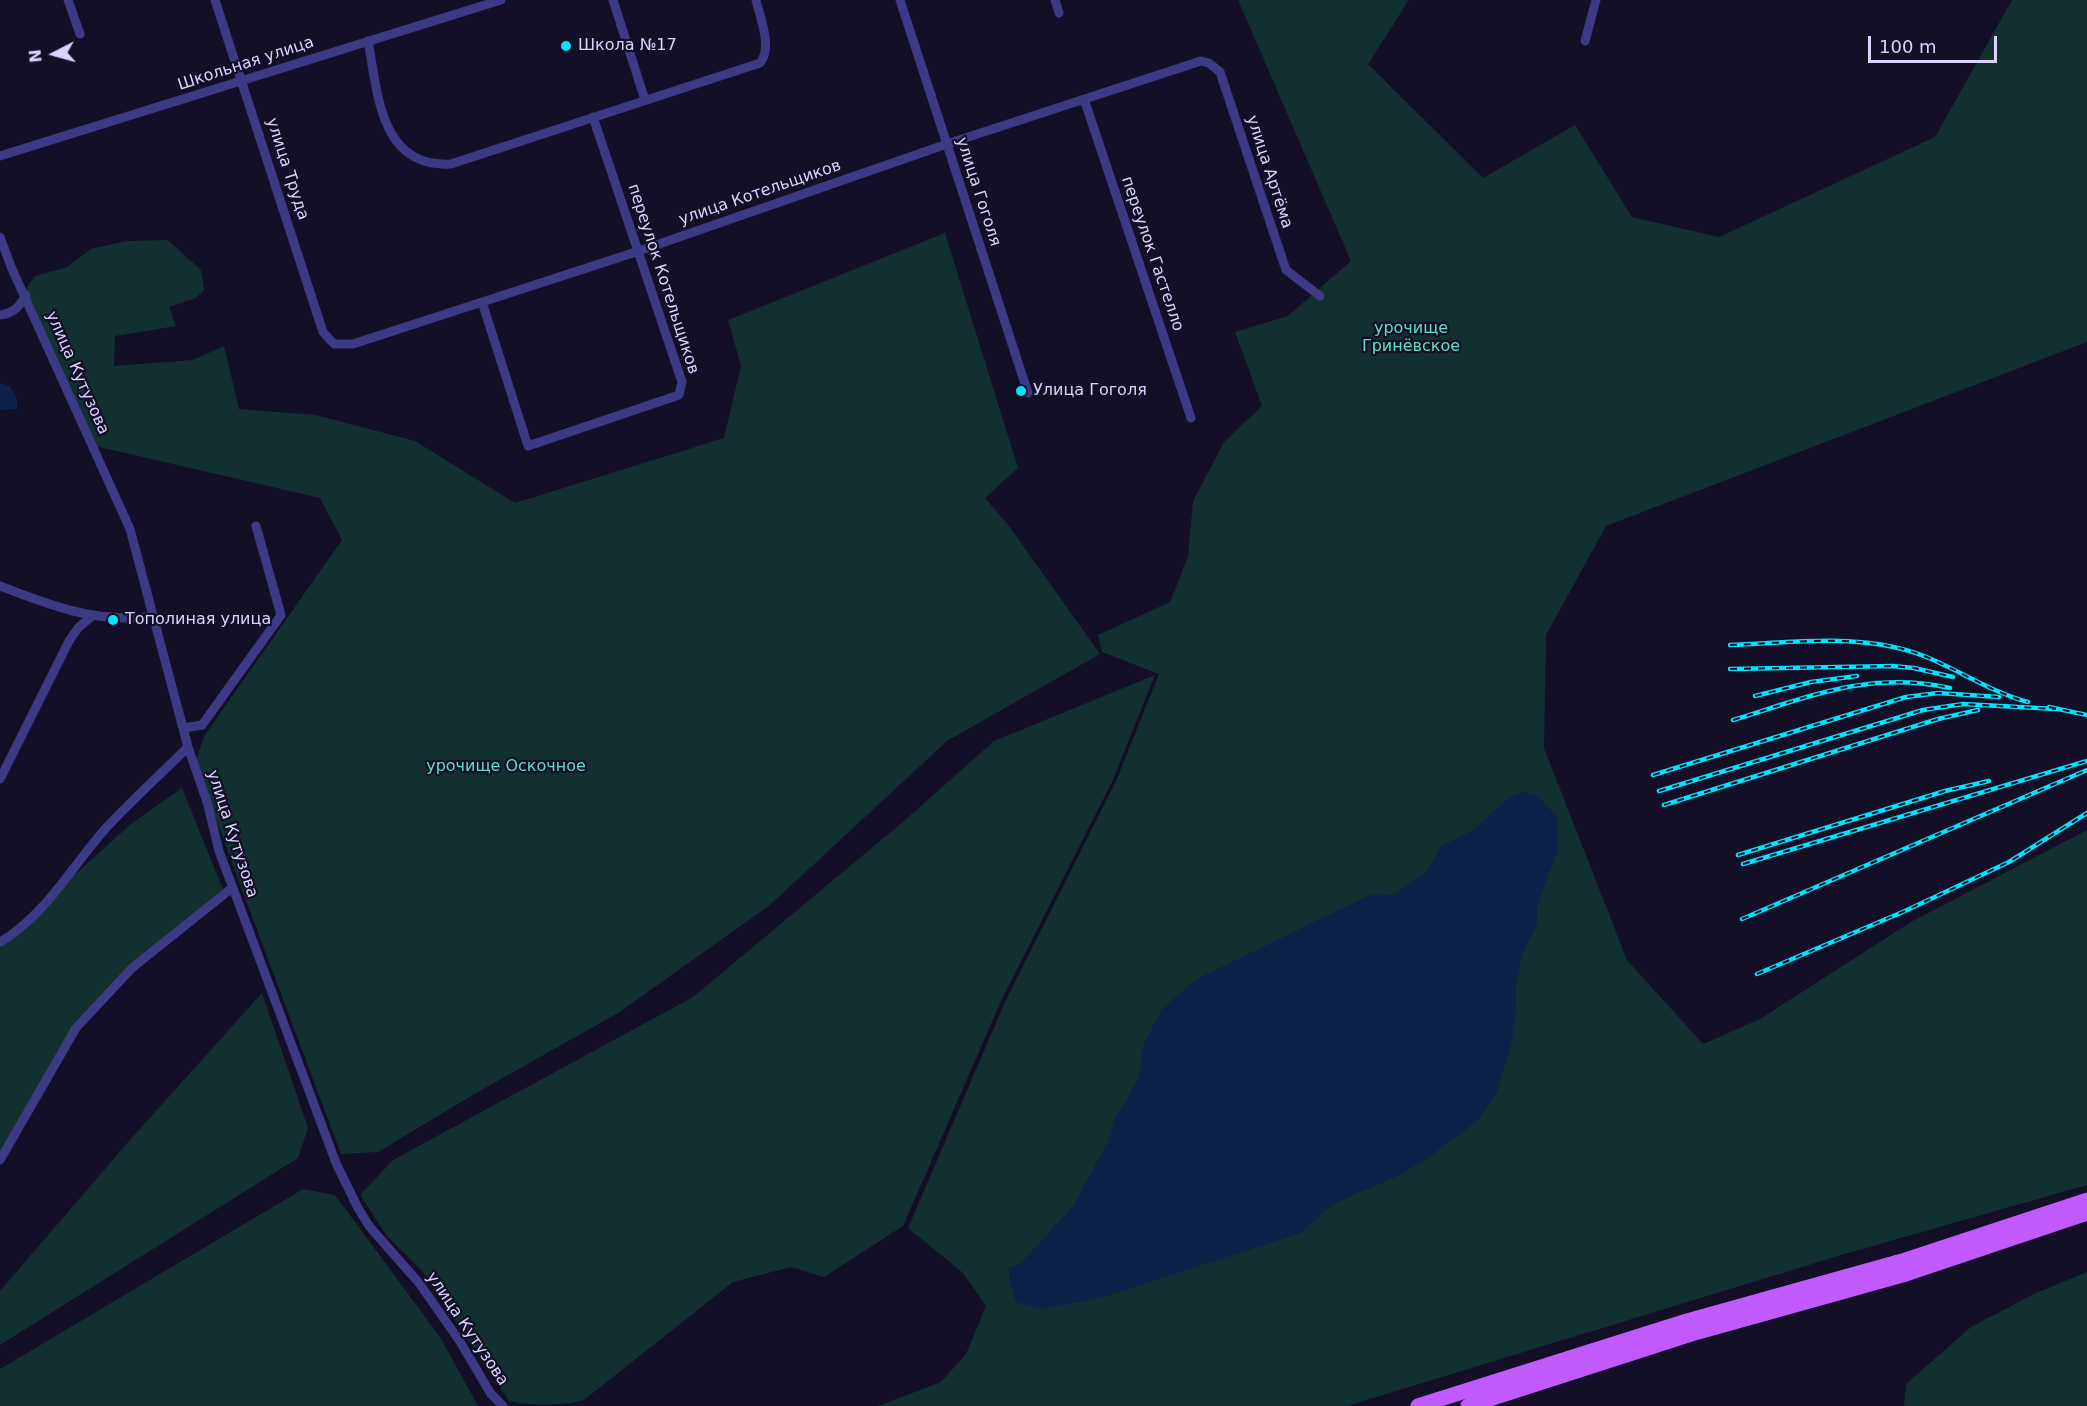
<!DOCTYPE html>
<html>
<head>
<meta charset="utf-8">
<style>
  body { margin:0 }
  #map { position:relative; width:2087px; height:1406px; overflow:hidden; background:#130f26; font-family:"DejaVu Sans",sans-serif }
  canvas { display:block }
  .north { position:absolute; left:24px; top:24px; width:60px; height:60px; -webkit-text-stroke:4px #130f26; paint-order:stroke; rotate:264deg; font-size:16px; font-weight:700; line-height:24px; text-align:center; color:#d9d4ff }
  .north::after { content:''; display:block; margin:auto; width:21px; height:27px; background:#d9d4ff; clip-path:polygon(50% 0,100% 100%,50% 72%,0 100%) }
  .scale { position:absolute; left:1868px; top:36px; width:129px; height:27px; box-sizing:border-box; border:3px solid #d9d4ff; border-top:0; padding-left:8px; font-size:18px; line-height:21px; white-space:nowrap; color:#d9d4ff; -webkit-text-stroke:4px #130f26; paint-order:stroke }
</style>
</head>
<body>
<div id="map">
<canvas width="2087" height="1406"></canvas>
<div class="north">N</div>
<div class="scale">100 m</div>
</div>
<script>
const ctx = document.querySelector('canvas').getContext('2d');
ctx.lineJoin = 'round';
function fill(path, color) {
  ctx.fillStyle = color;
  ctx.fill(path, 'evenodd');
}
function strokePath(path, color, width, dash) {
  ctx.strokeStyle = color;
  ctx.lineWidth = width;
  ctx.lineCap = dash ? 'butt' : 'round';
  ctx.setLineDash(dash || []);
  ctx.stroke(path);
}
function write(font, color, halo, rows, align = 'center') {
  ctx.font = font + ' "DejaVu Sans",sans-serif';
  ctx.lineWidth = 4.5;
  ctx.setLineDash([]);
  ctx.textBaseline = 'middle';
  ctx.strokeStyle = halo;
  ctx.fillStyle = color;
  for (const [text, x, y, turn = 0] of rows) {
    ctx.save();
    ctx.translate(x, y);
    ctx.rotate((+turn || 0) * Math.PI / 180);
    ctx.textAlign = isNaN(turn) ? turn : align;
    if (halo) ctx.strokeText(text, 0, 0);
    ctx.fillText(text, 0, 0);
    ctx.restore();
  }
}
const green = new Path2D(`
  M1238,0H1409L1368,64L1483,178L1575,125L1632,217L1719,237L1935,137L2012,0H2087V342L1606,526L1546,635L1544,748L1627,960L1703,1044L1760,1019L1911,922L2087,830V1185L1848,1253L1347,1406H878L941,1382L966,1354L986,1306L963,1273L908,1228L1005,1002L1116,781L1159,674L1102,652L1098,635L1170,602L1188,557L1193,501L1224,442L1262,406L1235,332L1288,316L1351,261Z
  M945,233L1018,468L985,498L1009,526L1100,654L947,741L770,905L618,1013L471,1096L378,1152L341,1154L195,764L204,736L342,540L320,498L95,446L25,290L35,276L67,267L91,249L126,241L168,240L201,270L204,290L196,298L169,307L176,326L115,336L114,366L193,360L224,346L239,409L316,415L415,441L515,503L724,438L741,366L728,320Z
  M1155,675L1113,780L1001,1001L903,1226L824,1277L791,1267L733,1282L584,1400C564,1406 528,1406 509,1401L423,1272L387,1236L360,1195L393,1160L693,997L904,821L994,741Z
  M182,788L224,892L130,966L74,1026L0,1155V947L11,932L132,823Z
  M262,993L308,1128L298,1158L0,1345V1291L129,1141Z
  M303,1189L335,1195L440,1337L478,1406H0V1369Z
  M2087,1272V1406H1904L1906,1384L1971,1327L2036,1293Z`);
const water = new Path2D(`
  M0,383L10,386L17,399V409L0,410Z
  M1523,792L1538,796L1558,818L1557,852L1537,906V925L1523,952L1516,982V1010L1512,1040L1498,1089L1480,1119L1429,1157L1402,1174L1333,1204L1301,1233L1100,1298L1041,1309L1016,1302L1009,1279V1268L1019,1265L1074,1205L1107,1143L1114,1120L1138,1080L1143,1046L1161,1010L1197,979L1372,894L1394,895L1428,870L1441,846L1472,831L1508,798Z`);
const street = new Path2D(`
  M68,0L80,34
  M215,0L323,332L334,344H353L639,251L947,144L1201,61L1209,63L1220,72L1286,270L1320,296
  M613,0L645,100
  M900,0L1028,393
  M1055,0L1059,13
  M368,41C378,94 380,168 451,164L760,63C773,47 760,18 756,0
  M1585,41L1596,0
  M1084,99L1191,418
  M0,156L501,0
  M0,237L12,269L130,529L188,747L207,802L219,851L336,1163L358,1208L369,1226L419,1283L459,1340L491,1394L503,1406
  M482,302L528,446L679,395L682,382L593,117
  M0,315C14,313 19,307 26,295
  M0,586C51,606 98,624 154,616
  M184,728L202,725L281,615L256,526
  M0,779L69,641L78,628L92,616
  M0,942C45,916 72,866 106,828C132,800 161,774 188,747
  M0,1160L76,1028L132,968L232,888`);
const primary = new Path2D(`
  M1418,1406L1687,1321L1902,1261L2087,1200
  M1468,1406L1691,1334L1906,1274L2087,1213`);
const rail = new Path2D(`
  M1730,645C1793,643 1863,632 1924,656C1959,670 1991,692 2028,702
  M1730,669L1892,666L1914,668L1953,677
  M1755,696L1811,682L1857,676
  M2049,707L2087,715
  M1733,720C1809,697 1869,670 1950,688
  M1653,775L1906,697L1938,693L1999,697
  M1659,791L1923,710L1963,704L2056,709
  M1664,805L1938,719L1978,710
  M1738,855L1945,791L1989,781
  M1743,864L2087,761
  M1742,919L2087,770
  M1757,974L1905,911L2009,862L2087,813`);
const markers = [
  [566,46,6,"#00e5ff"],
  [1021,391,6,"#00e5ff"],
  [113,620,6,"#00e5ff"]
];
const poiNames = [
  ["Школа №17",578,46],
  ["Улица Гоголя",1033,391],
  ["Тополиная улица",125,620]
];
const streetNames = [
  ["Школьная улица",246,64,-18],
  ["улица Труда",287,169,72],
  ["улица Артёма",1269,172,72],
  ["улица Гоголя",978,192,72],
  ["улица Котельщиков",760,193,-19],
  ["переулок Гастелло",1152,254,71],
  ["переулок Котельщиков",663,279,72],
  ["улица Кутузова",77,373,66],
  ["улица Кутузова",232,834,72],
  ["улица Кутузова",467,1329,56]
];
const parkNames = [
  ["урочище",1411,329],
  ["Гринёвское",1411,347],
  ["урочище Оскочное",506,767]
];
fill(green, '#12302f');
fill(water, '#0c2248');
strokePath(street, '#3d3a85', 9);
strokePath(primary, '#c25bff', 15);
strokePath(rail, '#00e5ff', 4.5);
strokePath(rail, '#130f26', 2, [7]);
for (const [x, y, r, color] of markers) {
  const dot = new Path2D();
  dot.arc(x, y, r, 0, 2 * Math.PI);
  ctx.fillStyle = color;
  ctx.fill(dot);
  strokePath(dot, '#130f26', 2);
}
write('16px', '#d9d4ff', '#130f26', poiNames, 'left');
write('16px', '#d9d4ff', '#130f26', streetNames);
write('16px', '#5fe0c0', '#130f26', parkNames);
</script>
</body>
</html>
